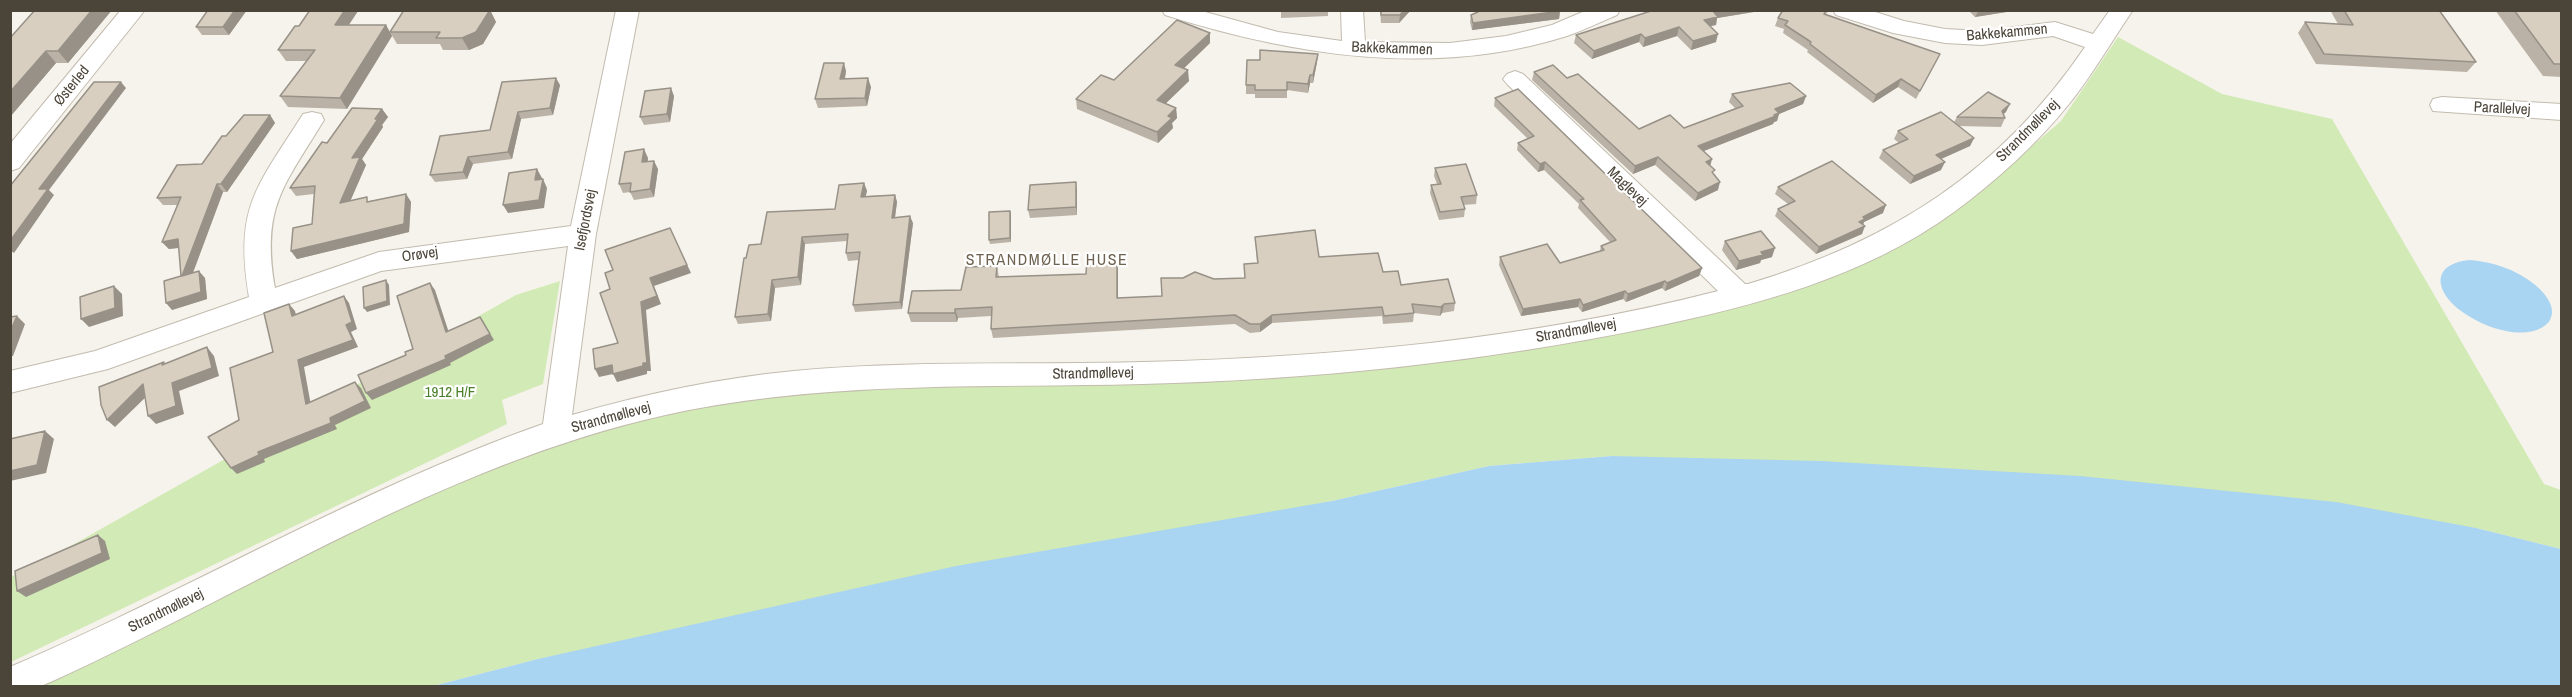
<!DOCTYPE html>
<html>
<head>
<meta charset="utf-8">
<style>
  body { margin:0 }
  #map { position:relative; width:2572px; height:697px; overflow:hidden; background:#f6f3ec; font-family:"Archivo Narrow",sans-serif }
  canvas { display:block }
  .frame { position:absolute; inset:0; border:12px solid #4b4439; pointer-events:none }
</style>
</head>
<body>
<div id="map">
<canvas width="2572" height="697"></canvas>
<div class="frame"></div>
</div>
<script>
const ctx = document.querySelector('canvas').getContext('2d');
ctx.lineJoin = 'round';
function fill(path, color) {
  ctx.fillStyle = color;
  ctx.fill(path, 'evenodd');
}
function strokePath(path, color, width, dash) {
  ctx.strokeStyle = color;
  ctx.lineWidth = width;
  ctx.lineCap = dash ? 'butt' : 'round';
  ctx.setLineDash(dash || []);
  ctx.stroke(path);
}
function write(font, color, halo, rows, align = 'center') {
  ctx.font = font + ' "Archivo Narrow",sans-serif';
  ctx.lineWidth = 4.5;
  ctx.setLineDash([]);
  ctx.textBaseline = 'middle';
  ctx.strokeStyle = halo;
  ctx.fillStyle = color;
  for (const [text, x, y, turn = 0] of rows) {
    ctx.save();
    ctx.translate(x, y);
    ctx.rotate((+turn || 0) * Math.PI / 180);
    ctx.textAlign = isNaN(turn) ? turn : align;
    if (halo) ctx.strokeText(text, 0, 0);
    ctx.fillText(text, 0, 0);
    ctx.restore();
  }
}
const green = new Path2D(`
  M2118,37L2222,94L2332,119L2544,484L2561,490V549L2476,528L1612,456L1489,466L1332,501L538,659L433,686H27L112,649L496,462L670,412L753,397L837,388L1268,377L1398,367L1540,348L1689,319L1986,186L2061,121Z
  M560,281L543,384L502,400L507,424L11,662V576L21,574L516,295Z`);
const water = new Path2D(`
  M2470,260C2493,262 2515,269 2534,284C2571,314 2546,339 2506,331C2489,328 2471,319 2457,308C2432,286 2435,263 2470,260Z
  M1612,456L1821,461L2080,476L2336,502L2476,528L2561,549V686H433L538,659L956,566L1332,501L1489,466Z`);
const minor = new Path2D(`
  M121,10H145L19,168L10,171V144Z
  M616,10H639L596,234L572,415C644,394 719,378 794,371C910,360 1026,365 1143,362C1335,357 1531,339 1718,291L1507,84L1503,79L1507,74L1515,71L1523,74L1745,284H1748C1891,241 2000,172 2085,47L2053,36L1982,45L1945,43L1893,33L1836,15L1833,10H1869L1904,21L1945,29L1982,31L2055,22L2093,34L2110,10H2133C2111,42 2093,74 2069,104C2036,145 1996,181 1954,212C1865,277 1755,306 1648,328C1482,362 1312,380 1142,384C990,388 839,381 689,410C460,455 265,584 55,680L41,686H10V667C190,590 358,489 543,424L568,246L381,271L108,369L10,393V371L95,351L249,297C234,206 257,187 303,114L312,112L321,114L324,120C284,186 261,207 275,288L379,252L571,226Z
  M1162,10H1198L1278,32L1342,41L1341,10H1363L1365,42L1450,43L1506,36L1552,25L1587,10H1620L1617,15C1600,22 1584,30 1567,36C1434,78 1295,56 1165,15Z
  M2442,97L2562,104V120L2433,111L2430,105L2433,99Z`);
const wall = new Path2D(`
  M10,10H112L68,63H56L10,117V38L33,12H10Z
  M208,10H247L229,35H202L196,27Z
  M404,10H490L496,22L483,44L469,50H443L440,44H397L390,32Z
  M510,10H534L533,12H511Z
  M1281,10H1328V16L1281,18Z
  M1380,10H1411L1399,23H1381Z
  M1474,10H1559L1560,11L1559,19L1472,30L1470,22L1471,15L1475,14Z
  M1783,10H1829L1826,14L1940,54L1916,99L1898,87L1873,103L1807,52L1808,50L1783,33L1784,29L1775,26L1778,18Z
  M1964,10H2019L1975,17L1969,11H1964Z
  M2330,10H2439L2476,62L2467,72L2316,64L2298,33L2305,22L2338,24Z
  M2495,10H2562V77L2543,76Z
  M358,11L349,25H386L392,36L347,109L288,107L280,96L307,61H286L278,50L299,26Z
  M1754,12L1717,18L1716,25L1710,26L1716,42L1691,50L1677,36L1643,47L1639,42L1592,59L1574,43L1576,35Z
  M1210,43L1184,68L1189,81L1165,104L1176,108L1177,118L1172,123L1173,128L1158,143L1077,109L1076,99L1114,80Z
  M1318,54L1317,62L1313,83H1310L1308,93L1287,90V98H1255V94H1246V85L1260,60Z
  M846,71L845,79L871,87L867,106L818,108L815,99Z
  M1534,72L1639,129L1684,128L1735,108L1729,102L1732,94L1806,96L1803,104L1779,114L1777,121L1774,122L1773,124L1704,151L1713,174L1718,190L1695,201L1655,165L1633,174L1532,80Z
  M560,85L553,115L521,119L512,159L473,164L467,179L435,182L430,175L490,130Z
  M674,96L670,122L644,125L640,117Z
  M1495,98L1702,268L1699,276L1665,291L1662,288L1626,302L1623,299L1582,312L1578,307L1521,316L1499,265L1500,257L1560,263L1600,251L1601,246L1610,242L1578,208L1579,204L1544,170L1538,172L1517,150L1518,143L1528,139L1494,106Z
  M382,109L388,117L382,125L383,127L362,159L366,165L350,201H370L406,194L411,202L409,232L297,259L291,251L312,224L314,194L296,196L290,188L327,143Z
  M2006,112L2003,114L2005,118L2001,127L1958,126L1974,138L1970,146L1941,159V170L1910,184L1879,158L1883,150L1899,143L1894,139L1898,131L1954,122L1957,117Z
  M270,115L275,123L227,192H223L193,273L205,278L207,299L172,310L181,276L179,248L169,249L162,242L177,205H163L157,198L202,164L226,136Z
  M648,158V162L658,169L654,197L634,200L630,192L623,193L619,184Z
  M1435,168L1477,195L1476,204L1463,205L1465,209L1464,217L1439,220L1430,193L1431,185L1437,184L1434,176Z
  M864,183L867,191L865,196L895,195L897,202L895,217L913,223L902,309L855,312L853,305L859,260L848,261L846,253L847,241L805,244L801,285L775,288L771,321L738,324L735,317L746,258L761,244L835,209Z
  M1778,187L1883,213L1864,222L1862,234L1816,254L1775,216L1778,209L1788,204L1775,194Z
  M1077,191V215L1030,218L1028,210Z
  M1010,211L1011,215V242L990,244L989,240Z
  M1255,237L1319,257L1383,272L1401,285L1455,303L1454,311L1442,313L1440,316L1414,313L1413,322L1383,324L1382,316L1272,323L1260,332L1250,333L1235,324L993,338L991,329V316L958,318L957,322H911L908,313L961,290L997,266L999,277L1086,274L1117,257L1118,265V298L1162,296L1214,279L1244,278L1257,263Z
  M1725,241L1772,257L1761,260L1760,263L1736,270L1722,250Z`);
const shadedWall = new Path2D(`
  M92,10H112L68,63L58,51Z
  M235,10H247L229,35L223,27Z
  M345,10L358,11L341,36L335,25Z
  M490,10L496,22L483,44L469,50L462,38Z
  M1404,10H1411L1399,23L1400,15Z
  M1719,10H1755L1754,12L1717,18L1716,25L1702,28L1704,20L1713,11Z
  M1979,10H2019L1975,17Z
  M1560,11L1559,19L1472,30L1473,23Z
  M386,25L392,36L347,109L340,98Z
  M1679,27L1677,36L1643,47L1645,38Z
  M1210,33V43L1176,76L1175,65Z
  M1641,34L1639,42L1592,59L1594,51Z
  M1718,34L1716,42L1691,50L1693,41Z
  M46,51L56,63L10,117V92Z
  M1318,54L1317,62L1313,83V75Z
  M844,63L846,71L843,88L840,79Z
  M1188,70L1189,81L1158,111L1157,100Z
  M1310,75V83L1308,93V84Z
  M556,78L560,85L553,115L550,108Z
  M868,78L871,87L867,106L865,98Z
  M1901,79L1898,87L1873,103L1876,95Z
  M121,82L126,88L49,190L54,195L14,253L10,250V241L39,189Z
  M671,88L674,96L670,122L667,114Z
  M1806,96L1803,104L1779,114L1777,121L1774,122L1773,124L1696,154L1698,146L1775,109Z
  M2010,104L2006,112L1998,119L2002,111Z
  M1176,108L1177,118L1172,123L1173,128L1158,143L1157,132L1168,116Z
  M382,109L388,117L382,125L383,127L362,159L366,165L346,211L340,203L352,158Z
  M518,112L521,119L512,159L508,152Z
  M270,115L275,123L227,192L221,184Z
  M1974,138L1970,146L1932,163L1936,155Z
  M644,149L648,158L646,170L642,162Z
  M468,157L473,164L467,179L463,172Z
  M1658,157L1655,165L1633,174L1635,166Z
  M1712,159L1710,167L1706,162Z
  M654,161L658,169L654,197L650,189Z
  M1545,162L1544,170L1538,172L1540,164Z
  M1945,162L1941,170L1910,184L1914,176Z
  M537,169L542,178L540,189L535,180Z
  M543,179L547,188L544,208L508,213L503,205Z
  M1076,182L1077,191V215L1076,207Z
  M1720,182L1718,190L1695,201L1698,193Z
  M864,183L867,191L864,204L861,197Z
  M217,184L223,192L189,283L182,276Z
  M406,194L411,202L409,232L297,259L291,251Z
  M895,195L897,202L894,225L892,218Z
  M1886,205L1883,213L1864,222L1862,226L1859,222L1863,217Z
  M1010,211L1011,215V242L1010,238Z
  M910,216L913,223L902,309L900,302Z
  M1865,226L1862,234L1816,254L1819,247Z
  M670,228L691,273L654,286L661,304L646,310L651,371H647V374L617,382L613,374L599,377L595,369L612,365L641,302L650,278Z
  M802,237L805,244L801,285L798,277Z
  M178,239L185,247L169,249L162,242Z
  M1775,248L1772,257L1761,260L1760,263L1736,270L1739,261L1761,252Z
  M1117,257L1118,265V307L1117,298Z
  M1702,268L1699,276L1665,291L1667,283Z
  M199,271L205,278L207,299L172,310L166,303Z
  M386,280L389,285L390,305L367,312L364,308Z
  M772,280L775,288L771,321L768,314Z
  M1665,281L1662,288L1626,302L1628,294Z
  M430,283L435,290L451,339L446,332Z
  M114,286L122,294L123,316L89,327L81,319Z
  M1625,291L1623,299L1582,312L1583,305Z
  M344,296L349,303L357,329L351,332L358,347L304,367L312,411L306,404L298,360L346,325Z
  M1580,299L1578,307L1521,316L1523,309Z
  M289,304L295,311L298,323L292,316Z
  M1444,304L1442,313L1440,316L1441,307Z
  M955,309L958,318L957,322L955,313Z
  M1272,315V323L1260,332V324Z
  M17,316L25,324L13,356H10V332Z
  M480,317L494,340L450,363L451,365L372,400L366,393L445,356Z
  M207,347L214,356L219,376L179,391L184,414L156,424L148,416L172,383Z
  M355,382L361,388L371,408L335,425L337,429L264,459L265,462L237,474L231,468L258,452L330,418Z
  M143,384L151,392L115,427L107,420Z
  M45,431L54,439L46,473L10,481V471Z
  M98,535L105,541L110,559L26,597L17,591Z`);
const building = new Path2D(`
  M35,10H92L58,51H46L10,92V38Z
  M208,10H235L223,27H196Z
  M310,10H345L335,25H386L340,98L280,96L315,50H278L295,26H299Z
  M404,10H490L476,32L462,38H436L440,32H390Z
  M1381,10H1404L1400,15H1381Z
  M1478,10H1559L1560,11L1473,23L1471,15L1478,12Z
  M1654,10H1719L1713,11L1718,17L1704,20L1718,34L1693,41L1679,27L1645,38L1641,34L1594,51L1576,35Z
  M1783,10H1826L1824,14L1940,54L1920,91L1901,79L1876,95L1810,44L1811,42L1785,25L1788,21L1778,18Z
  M2344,10H2439L2476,62L2324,54L2305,22L2353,25Z
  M2514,10H2562V64H2554Z
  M1177,20L1210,33L1175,65L1188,70L1157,100L1176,108L1168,116L1172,118L1157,132L1076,99L1101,75L1114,80Z
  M1260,50L1318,54L1313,75H1310L1308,84L1287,82V90H1255V85H1246L1247,60H1260Z
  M824,63H844L840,79L868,78L865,98L815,99Z
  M1553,65L1567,78L1578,74L1639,129L1670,115L1684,128L1743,106L1732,94L1790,83L1806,96L1775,109L1779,113L1774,115L1776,116L1698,146L1712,159L1706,162L1715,170L1712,172L1720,182L1698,193L1658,157L1635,166L1534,72Z
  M556,78L550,108L518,112L508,152L468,157L463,172L430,175L440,136L490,130L502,82Z
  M94,82H121L39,189H48L10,241V186Z
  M671,88L667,114L640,117L645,91Z
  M1518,89L1702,268L1667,283L1665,281L1628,294L1625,291L1583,305L1580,299L1523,309L1500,257L1547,244L1560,263L1604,250L1601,246L1616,240L1580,200L1584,199L1545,162L1540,164L1518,143L1534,136L1495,98Z
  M1988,92L2010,104L2002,111L2005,118L1957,117Z
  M352,108L382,109L375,119H378L352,158L360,157L340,203L367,197V202L406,194L404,224L291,251L293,228L312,224L315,186L290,188L322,142L327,143Z
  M1941,112L1974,138L1936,155L1945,162L1914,176L1883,150L1908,139L1898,131Z
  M244,115H270L221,184H217L182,276L199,271L201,292L166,303L164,281L181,276L178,239L162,242L181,197L157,198L177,165L202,164L222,136H226Z
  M644,149L642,162L654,161L650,189L630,192L631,183L619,184L625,152Z
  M1832,161L1886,205L1863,217L1865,219L1859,222L1865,226L1819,247L1778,209L1795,201L1778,187Z
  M1466,164L1477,195L1461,197L1465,209L1440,212L1431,185L1441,184L1435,168Z
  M537,169L535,180L543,179L539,200L503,205L509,173Z
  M1076,182V207L1028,210L1030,185Z
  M864,183L861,197L895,195L892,218L910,216L900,302L853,305L860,252L846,253L848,234L802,237L798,277L772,280L768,314L735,317L744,258H746L749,245L761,244L767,212L835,209L839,185Z
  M1010,211V238L989,240V212Z
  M670,228L687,265L650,278L657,296L641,302L647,363H643V366L613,374L612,365L595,369L593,349L618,343L600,293L610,289L605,273L613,270L605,250Z
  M1315,230L1319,257L1378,253L1383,272L1398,271L1401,285L1448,279L1455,303L1444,304L1441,307L1412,304L1414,313L1384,316L1382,307L1272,315L1260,324H1250L1235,315L991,329L992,307L955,309V313H908L912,291L961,290L966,267L997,266L996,277L1086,274L1087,258L1117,257V298L1162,296L1161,278H1183L1195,272L1214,279L1245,278L1244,264L1258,263L1255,237Z
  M1761,231L1775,248L1761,252L1763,255L1739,261L1725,241Z
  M386,280L387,301L364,308L363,287Z
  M430,283L446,332L480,317L490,334L445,356L446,359L366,393L358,375L406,355L405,352L413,349L397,296Z
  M114,286L115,308L81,319L80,297Z
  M344,296L352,322L346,325L353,340L298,360L306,404L355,382L365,401L330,418L331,423L258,452L259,455L231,468L208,437L239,420L230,368L273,352L264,313L289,304L292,316Z
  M17,316L10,332V317Z
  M207,347L212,368L172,383L176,406L148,416L143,384L107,420L101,405L99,387L164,362L162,365Z
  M45,431L37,465L10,471V439Z
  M98,535L102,553L17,591L15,571Z`);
const streetNames = [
  ["Bakkekammen",2007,33,-5],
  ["Bakkekammen",1392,49,2],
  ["Østerled",72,86,-51],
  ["Parallelvej",2502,109,3],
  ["Strandmøllevej",2028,131,-45],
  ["Maglevej",1627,187,44],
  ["Isefjordsvej",586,220,-79],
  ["Orøvej",420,255,-8],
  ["Strandmøllevej",1576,331,-10],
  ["Strandmøllevej",1093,374,-1],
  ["Strandmøllevej",611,418,-15],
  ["Strandmøllevej",166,611,-26]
];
const parkNames = [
  ["1912 H/F",450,393]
];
const neighbourhoodNames = [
  ["STRANDMØLLE HUSE",1047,261]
];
fill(green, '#d2eab5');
fill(water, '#a9d4f2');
strokePath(minor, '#c2bbae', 2);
fill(minor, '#fff');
fill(wall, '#bab2a6');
fill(shadedWall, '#979187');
fill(building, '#d8cfc1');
strokePath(building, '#979187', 1.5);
write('15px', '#4b4439', '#fff', streetNames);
write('15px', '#4a7f2a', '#fff', parkNames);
ctx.letterSpacing = '1.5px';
write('16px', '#6e6250', '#fff', neighbourhoodNames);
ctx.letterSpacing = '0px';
</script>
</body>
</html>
